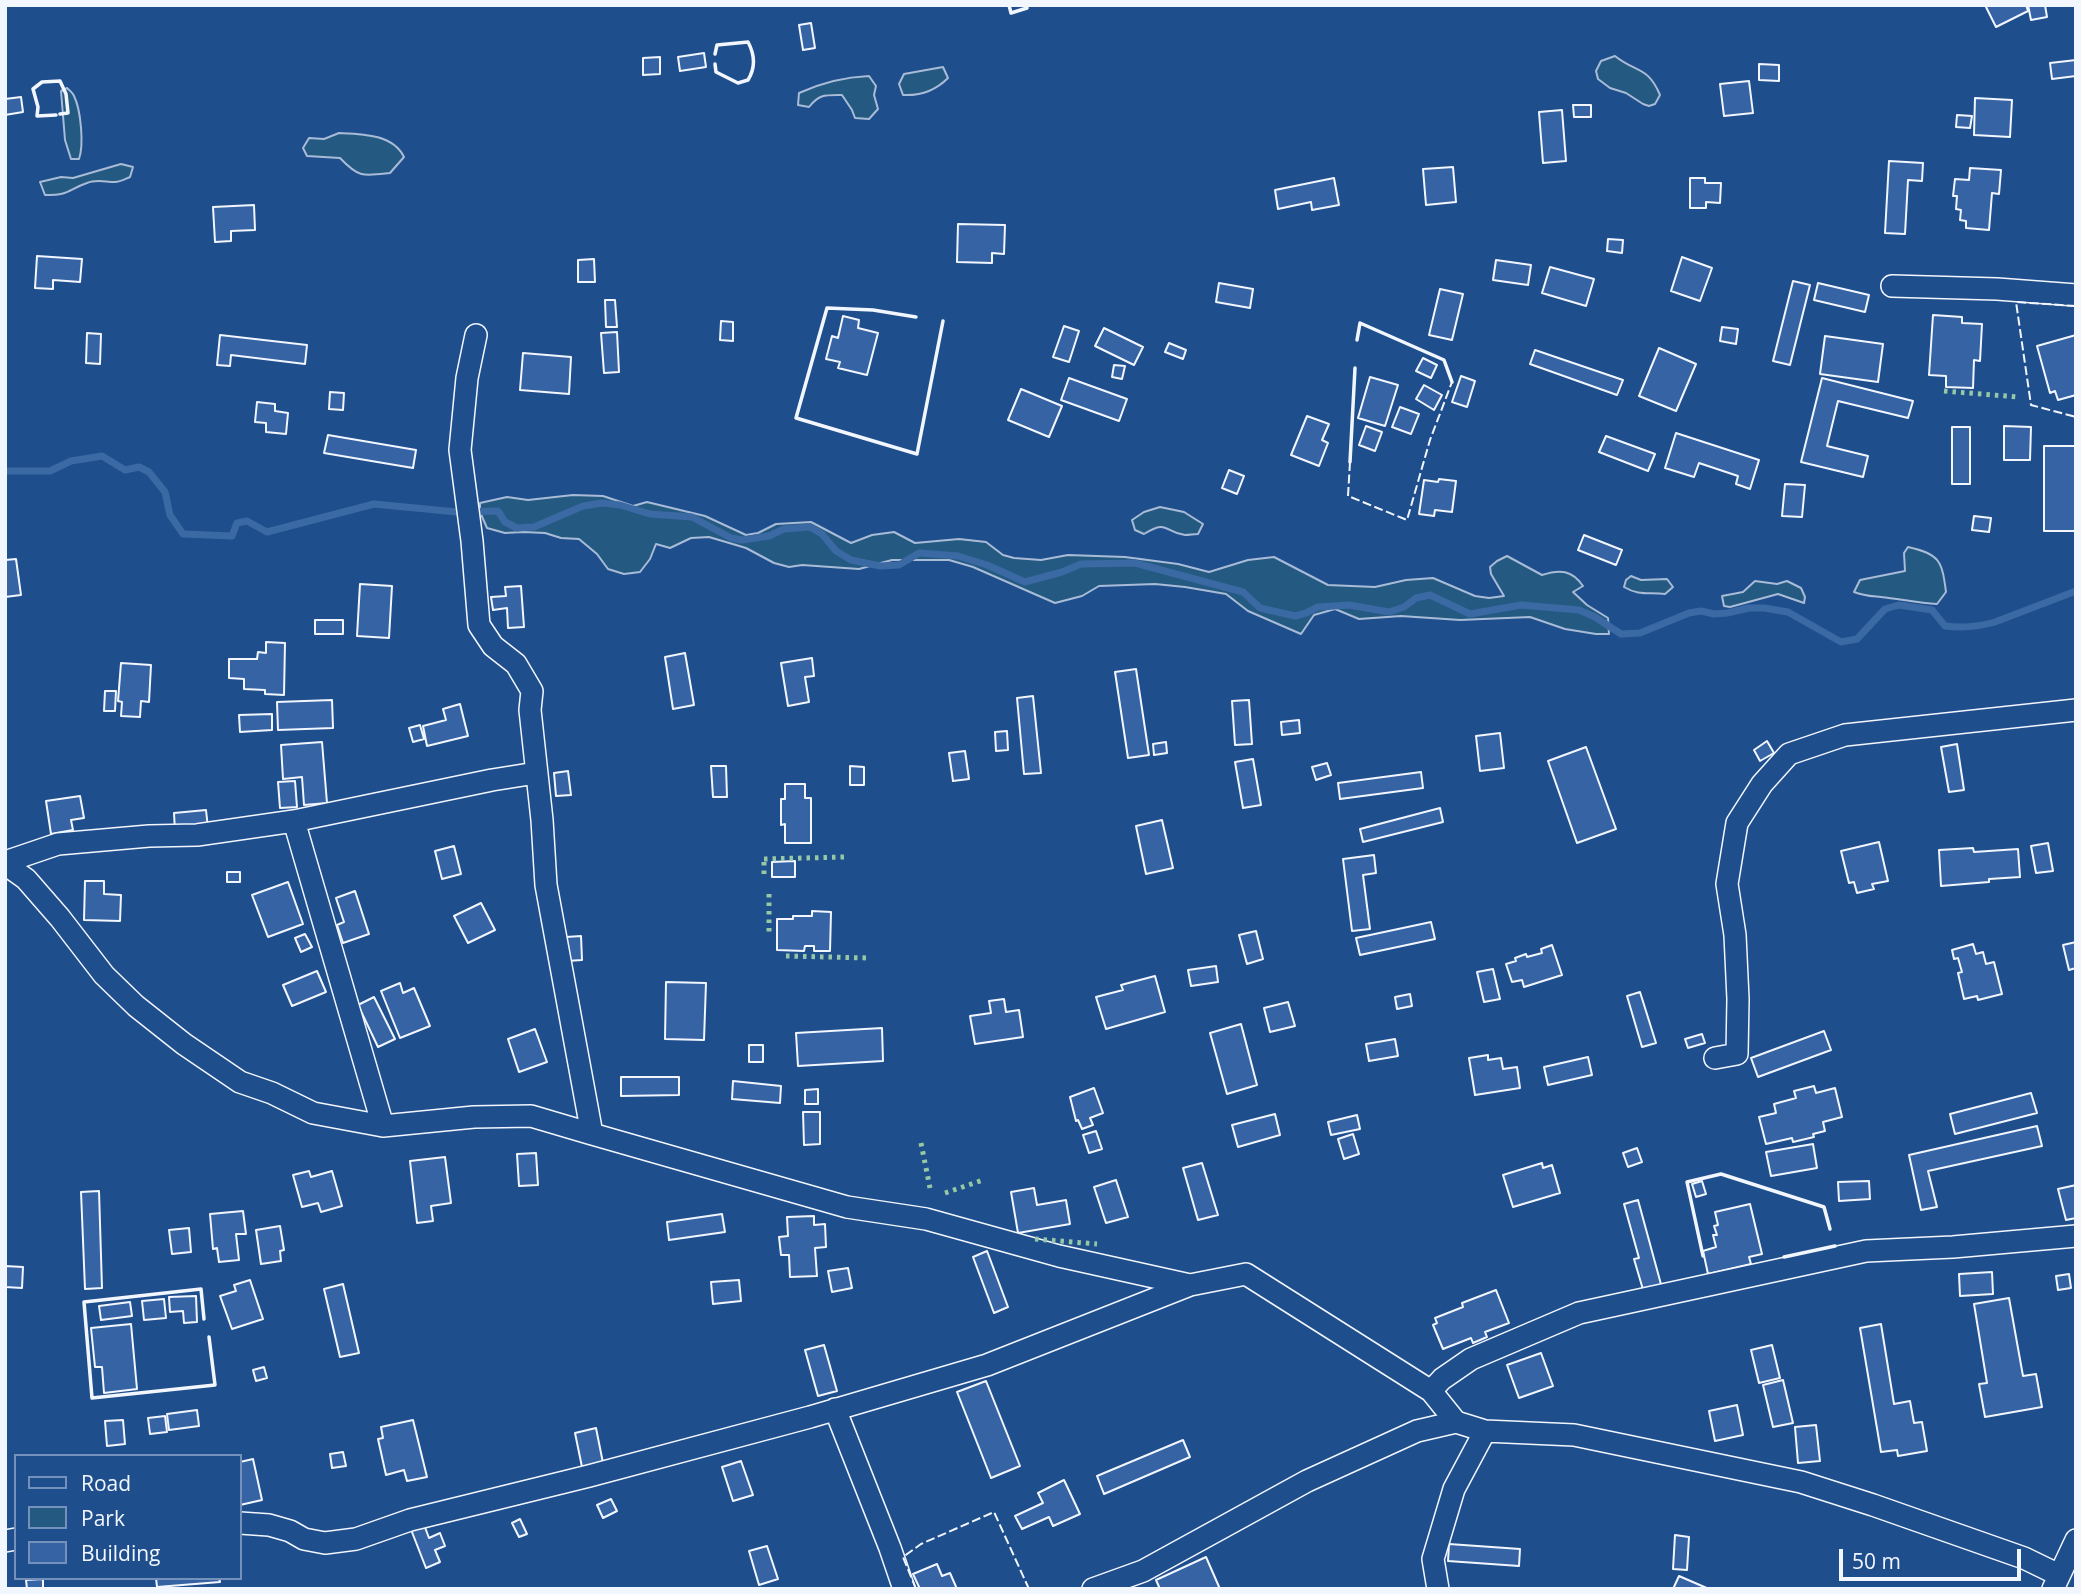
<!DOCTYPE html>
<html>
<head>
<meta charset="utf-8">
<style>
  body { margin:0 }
  #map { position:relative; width:2081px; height:1594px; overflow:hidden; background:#1f4e8c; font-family:"Open Sans",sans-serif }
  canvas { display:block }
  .frame { position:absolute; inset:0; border:7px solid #f2f6ff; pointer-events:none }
  .legend { position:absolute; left:14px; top:1454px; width:228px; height:126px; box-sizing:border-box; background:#1f4e8c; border:2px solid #7391ba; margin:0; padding:9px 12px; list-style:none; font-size:21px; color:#f2f6ff }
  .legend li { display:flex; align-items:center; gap:14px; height:35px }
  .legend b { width:35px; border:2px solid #7391ba }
  .scale { position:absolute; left:1839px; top:1549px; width:182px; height:32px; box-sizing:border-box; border:4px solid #f2f6ff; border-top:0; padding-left:9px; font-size:21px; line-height:24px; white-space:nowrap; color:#f2f6ff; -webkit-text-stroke:5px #1f4e8c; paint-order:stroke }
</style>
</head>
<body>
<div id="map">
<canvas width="2081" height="1594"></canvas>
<div class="frame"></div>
<ul class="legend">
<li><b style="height:9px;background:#1f4e8c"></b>Road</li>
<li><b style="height:19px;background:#245a82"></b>Park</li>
<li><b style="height:19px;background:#3563a3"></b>Building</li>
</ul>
<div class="scale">50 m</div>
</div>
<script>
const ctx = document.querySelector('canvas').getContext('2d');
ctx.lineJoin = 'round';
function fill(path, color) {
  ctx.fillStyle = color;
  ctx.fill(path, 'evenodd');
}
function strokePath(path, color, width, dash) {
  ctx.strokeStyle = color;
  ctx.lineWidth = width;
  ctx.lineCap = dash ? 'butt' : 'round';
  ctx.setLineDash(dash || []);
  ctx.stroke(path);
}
const green = new Path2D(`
  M1615,56C1636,73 1648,66 1660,95L1655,104L1649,106L1643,104L1626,93L1610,88L1598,79L1596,71L1601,61Z
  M943,67L948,78C936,90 920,96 903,95L899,84L904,74Z
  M869,76L876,86L874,95L878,109L869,119L855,118L852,110L842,95C825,95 819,94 809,107L798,105L799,93C821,83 845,77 869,76Z
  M67,88C69,90 73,93 74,96C81,110 84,145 79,159H71L65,140L61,91Z
  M339,133C362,134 393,134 404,157L390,173C363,176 359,178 340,158L307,156L303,148L309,138L324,139Z
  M121,164L133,167L130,177C125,179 120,182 115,182C105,182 96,179 87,183C69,189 68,196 45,195L40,182L61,177L73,178Z
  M573,495L603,496L633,506L647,502L705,516L746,535L758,533L776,524L811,522L851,543L872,535L894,532L915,543L959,539L986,542L1003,555L1014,558L1041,560L1068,555L1125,557L1178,564L1209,572L1248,560L1274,557L1328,585L1375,587L1406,580L1433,578L1475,596L1489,598L1504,596L1491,574L1490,567L1497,561L1507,556L1542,575C1560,569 1572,570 1583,586L1573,592L1587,605L1608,618L1609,634H1596L1565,629L1530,617L1460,620L1401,616L1359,619L1335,609L1314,615L1301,634L1248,611L1226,594L1185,587L1155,584L1099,586L1082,596L1055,603L973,567L949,560H892L859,569L802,565L789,567L774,563L746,548L709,537L691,538L670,548L656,544L650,559L640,572L624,574L608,569L597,554L579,539L561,538L545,533L523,532L505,533L487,528L480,512V503L507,497L528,500Z
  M1160,507L1184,512L1203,524L1198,534C1194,534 1189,535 1185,535C1164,532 1168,519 1144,534L1135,530L1132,520L1144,512Z
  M1908,547C1940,554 1942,561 1946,592L1937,604C1918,603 1900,599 1881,597C1871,596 1864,596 1854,592L1860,580L1905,571L1904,553Z
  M1631,576L1641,580L1667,579L1673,587L1665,594C1649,592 1639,596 1624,587L1626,580Z
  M1755,581L1777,584L1787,581L1801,588L1805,597L1804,603L1778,594L1730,607L1724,606L1722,596L1743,592Z`);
const stream = new Path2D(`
  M5,471H50L71,461L102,456L125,470L139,467L149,472L165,492L170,515L183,534L232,536L237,523L247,521L267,532L374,504L457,512L498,511L505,522L517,528L534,527L583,506L602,503L620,505L650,514L692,517L731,538L742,540L769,536L784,529L810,527L822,534L836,551L851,560L880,566L899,565L919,553L958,556L987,565L1025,582L1062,572L1081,564L1135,563L1243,592L1260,608L1295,616L1306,613L1318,607L1349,605L1389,612L1404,607L1416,598L1430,595L1470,614L1521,605L1579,610L1595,617L1621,634L1640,633L1689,613L1701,611L1714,614L1727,613L1749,608H1764L1788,612L1841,642L1857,639L1885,609L1899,605L1932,610L1945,626C1962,628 1978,627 1995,622L2076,591`);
const building = new Path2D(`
  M1990,5H2026L2028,11L1996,27L1986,7Z
  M2028,5H2045L2047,17L2031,20Z
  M811,23L815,48L803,50L799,25Z
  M704,53L706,67L680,71L678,57Z
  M660,57V74L643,75V58Z
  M2076,60V76L2052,79L2050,63Z
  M1759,64L1779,65V81L1759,80Z
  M1749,81L1753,113L1724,116L1720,84Z
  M21,97L23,112L5,115V99Z
  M1975,98L2012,100L2010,137L1974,135Z
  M1573,105H1591V117H1574Z
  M1562,110L1566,161L1543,163L1539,112Z
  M1957,115L1972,116L1970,128L1956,127Z
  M1889,161L1923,163L1922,181L1908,180L1905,234L1885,233Z
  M1453,167L1456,202L1426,205L1423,169Z
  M1970,168L2001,170L1999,194L1992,193L1989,230L1966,228V221L1960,220L1961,210L1956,209L1957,196H1953L1955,179L1969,180Z
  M1334,178L1339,205L1312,210L1311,202L1278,209L1275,190Z
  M1690,178H1705V183H1721L1720,203L1706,202V208H1690Z
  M254,205L255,230L231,231V241L215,242L213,207Z
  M958,224L1005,225L1004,254L992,253V263L957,262Z
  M1608,239L1623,240L1622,253L1607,251Z
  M37,256L82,259L80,282L53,280V289L35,288Z
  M1682,257L1712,268L1700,301L1671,291Z
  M594,259L595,282H578V260Z
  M1496,260L1531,265L1528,285L1493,280Z
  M1550,267L1594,279L1586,306L1542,293Z
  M1793,281L1810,285L1790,365L1773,361Z
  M1219,283L1253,289L1250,308L1216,302Z
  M1818,283L1869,295L1865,312L1814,300Z
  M1440,289L1463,294L1452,340L1429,335Z
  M605,300H615L617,327H606Z
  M1933,315L1962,317V323L1982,324L1980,361L1974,360L1973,388L1946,387V376L1929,375Z
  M843,316L859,320L858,328L878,333L867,375L838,368L840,362L826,359L832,336L838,338Z
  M721,321L733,322V341L720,340Z
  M1064,326L1079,331L1069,362L1053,357Z
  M1722,327L1738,329L1736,344L1720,341Z
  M1104,328L1143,347L1134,365L1095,346Z
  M617,332L619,372L604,373L601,333Z
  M87,333L101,334L100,364L86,363Z
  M220,335L307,345L305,364L231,355L230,366L217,365Z
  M2076,335V395L2058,400L2055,391L2050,393L2037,346Z
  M1825,336L1883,344L1878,382L1820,374Z
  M1169,343L1186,350L1183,359L1165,352Z
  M1659,348L1696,364L1676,411L1639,396Z
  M1535,350L1623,380L1617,395L1530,364Z
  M523,353L571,357L569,394L520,390Z
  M1423,358L1437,365L1431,378L1416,371Z
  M1114,365L1125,366L1122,379L1112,377Z
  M1461,376L1475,381L1467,407L1452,402Z
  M1370,377L1398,385L1385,426L1358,418Z
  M1069,378L1127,399L1119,421L1061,400Z
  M1822,378L1913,401L1908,418L1838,401L1827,446L1868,456L1863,477L1801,462Z
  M1424,385L1442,395L1434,410L1416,399Z
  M1021,389L1062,406L1049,437L1008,420Z
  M330,392L344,393L343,410L329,409Z
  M257,402L275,404V411L288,413L286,434L266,432V423L255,422Z
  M1400,407L1419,414L1411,434L1392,427Z
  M1307,416L1329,424L1322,440L1328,443L1319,466L1291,455Z
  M1366,426L1382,432L1375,451L1359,445Z
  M2004,426L2031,427L2030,460H2004Z
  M1952,427H1970V484H1952Z
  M1676,433L1759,460L1750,489L1736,484L1738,476L1699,463L1694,477L1665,468Z
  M328,435L416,450L413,468L324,453Z
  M1606,436L1655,454L1648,471L1599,452Z
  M2044,446H2076L2075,531H2044Z
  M1229,470L1244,476L1237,494L1222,488Z
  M1439,479L1456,481L1452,512L1435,510L1434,516L1419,514L1424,480L1438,482Z
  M1785,484L1805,485L1802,517L1782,516Z
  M1974,516L1991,518L1989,532L1972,530Z
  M1584,535L1622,550L1616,565L1578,550Z
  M16,559L21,595L5,597V560Z
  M360,584L392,586L389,638L357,636Z
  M521,586L524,627L508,628L507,608L493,610L491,597L506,596L505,587Z
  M315,620H343V634H315Z
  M266,642L285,643L284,695L265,694V690L244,689V679L229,678V659H257L258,652L266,653Z
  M685,653L694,705L673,709L665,657Z
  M812,658L814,676L805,677L809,702L788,706L781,663Z
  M121,663L151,665L149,702L141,701L140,717L121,716L122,702L118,701Z
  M1136,669L1149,755L1128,758L1115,672Z
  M105,691H116L115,711H104Z
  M1033,696L1041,773L1024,774L1017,698Z
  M332,700L333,728L278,730L277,702Z
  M1249,700L1252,744L1235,745L1232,701Z
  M460,704L468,736L427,746L423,726L446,720L443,709Z
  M272,714V730L240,732L239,715Z
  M1299,720L1300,733L1282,735L1281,722Z
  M420,725L424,739L413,742L409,728Z
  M1007,731L1008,750L996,751L995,732Z
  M1500,733L1504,768L1480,771L1476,736Z
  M1767,741L1774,753L1760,761L1754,750Z
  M322,742L327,803L304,805L302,777L283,779L281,745Z
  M1166,742L1167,753L1154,755L1153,744Z
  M1957,744L1964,790L1949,792L1941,747Z
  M1586,747L1616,829L1577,843L1548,761Z
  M965,751L969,779L953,781L949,753Z
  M1253,759L1261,805L1243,808L1235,762Z
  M1327,763L1331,775L1316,780L1312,767Z
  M711,766H726L727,797H713Z
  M850,766L864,767V785H850Z
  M568,771L571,795L556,796L554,773Z
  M1421,772L1423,788L1340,799L1338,783Z
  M295,781L297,807L280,808L278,782Z
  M785,784H805V798H811V843H785V824L781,825V799H785Z
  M80,796L84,818L71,820L73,830L51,834L46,801Z
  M1440,808L1443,822L1363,842L1360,829Z
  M206,810L208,828L175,832L174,813Z
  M1162,820L1173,868L1146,874L1136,826Z
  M1879,842L1888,881L1872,884L1874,889L1857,893L1854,882L1849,883L1841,851Z
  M2048,843L2053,871L2036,873L2031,846Z
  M454,846L461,874L442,879L435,851Z
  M1973,848L1974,852L2018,849L2020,877L1989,879V882L1941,886L1939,850Z
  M1374,855L1376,873L1363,875L1370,929L1352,931L1343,859Z
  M795,861V877H772V862Z
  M227,872H240V882H227Z
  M85,881H104V894L121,895L120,921L84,920Z
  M288,882L303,924L268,937L252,895Z
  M355,891L369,934L343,943L337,925L344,922L336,898Z
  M481,903L495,930L468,943L454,916Z
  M812,911L831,912L830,951H814V946H805L804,951L777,950V919H793V916H812Z
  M1431,922L1435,939L1360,955L1356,938Z
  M1256,931L1263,959L1247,964L1239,935Z
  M305,934L312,947L301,952L295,938Z
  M581,936L582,960L567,961L566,937Z
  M2076,942V968L2069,970L2063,945Z
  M1973,944L1976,954L1983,952L1986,964L1994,962L2002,994L1978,1000L1977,996L1964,999L1958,973L1962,972L1958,958L1954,959L1952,950Z
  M1552,945L1562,975L1524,987L1522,980L1512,982L1506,964L1516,961L1515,958L1526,954L1527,957L1542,953L1541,949Z
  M1216,966L1218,982L1191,986L1188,970Z
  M1493,969L1500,999L1484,1002L1477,972Z
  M317,971L326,992L292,1006L283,985Z
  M1155,976L1165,1012L1106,1029L1096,997L1123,990L1121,985Z
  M666,982L706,983L704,1040L665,1039Z
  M400,983L403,993L414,988L430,1026L400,1038L381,991Z
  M1640,992L1656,1043L1642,1047L1627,996Z
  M1410,994L1412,1006L1397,1009L1395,997Z
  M374,997L395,1039L378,1047L358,1005Z
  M1004,999L1006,1012L1019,1010L1023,1037L975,1044L970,1016L991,1013L989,1001Z
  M1288,1002L1295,1026L1270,1032L1264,1008Z
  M1241,1024L1257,1085L1227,1094L1210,1033Z
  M882,1028L883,1061L798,1066L796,1033Z
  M535,1029L547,1062L519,1072L508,1039Z
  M1824,1031L1831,1050L1758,1077L1751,1058Z
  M1702,1034L1705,1043L1688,1048L1685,1039Z
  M1395,1039L1398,1056L1369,1061L1366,1044Z
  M749,1045H763V1062H749Z
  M1488,1055V1060L1501,1058L1503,1069L1517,1067L1520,1088L1475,1095L1469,1058Z
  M1588,1057L1592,1075L1548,1085L1544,1067Z
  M621,1077H679V1095L621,1096Z
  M733,1081L781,1086L780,1103L732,1099Z
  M1814,1086L1816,1093L1835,1088L1842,1117L1823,1122L1825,1131L1813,1134L1814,1137L1793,1142L1792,1138L1766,1144L1759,1117L1776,1113L1774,1104L1796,1098L1794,1091Z
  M1094,1088L1103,1113L1090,1118L1093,1125L1082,1129L1078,1120L1076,1121L1070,1097Z
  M818,1089V1104H805V1090Z
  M2031,1093L2037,1113L1955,1134L1950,1114Z
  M803,1112H820V1144L804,1145Z
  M1275,1114L1280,1135L1238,1147L1232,1125Z
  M1357,1115L1360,1129L1331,1135L1328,1122Z
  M2037,1126L2042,1146L1928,1171L1937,1207L1921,1210L1909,1155Z
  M1096,1131L1102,1149L1089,1153L1083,1135Z
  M1353,1134L1359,1154L1344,1159L1338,1139Z
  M1813,1144L1817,1168L1771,1176L1766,1152Z
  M1637,1148L1642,1162L1628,1167L1623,1153Z
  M536,1153L538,1185L519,1186L517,1154Z
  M445,1157L451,1203L431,1206L433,1221L417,1223L410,1161Z
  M1202,1163L1218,1215L1198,1220L1183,1168Z
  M1542,1163L1543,1168L1552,1165L1560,1193L1513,1207L1503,1175Z
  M309,1171L311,1177L332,1171L342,1206L321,1212L318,1203L302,1207L293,1175Z
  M1116,1180L1128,1217L1106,1223L1094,1187Z
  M1702,1181L1706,1194L1696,1197L1692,1184Z
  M1869,1181L1870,1199L1839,1201L1838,1182Z
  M2076,1185V1218L2066,1220L2058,1189Z
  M1034,1188L1037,1205L1066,1200L1070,1224L1018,1233L1011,1192Z
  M99,1191L102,1288L85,1289L81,1192Z
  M1638,1200L1662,1288L1644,1293L1634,1259L1639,1258L1624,1204Z
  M1750,1204L1762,1254L1749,1257L1751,1264L1708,1274L1703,1251L1716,1247L1713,1235H1717L1714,1226L1718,1225L1715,1212Z
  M243,1211L246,1234H236L239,1260L219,1262L217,1248L213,1249L210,1214Z
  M722,1214L725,1232L669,1240L667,1222Z
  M814,1216V1225L825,1224L826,1247L815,1248L817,1276L790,1277L789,1255H781L779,1237L788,1236L787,1217Z
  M280,1226L284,1250L280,1251L281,1261L261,1264L256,1230Z
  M189,1228L191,1252L172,1254L169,1230Z
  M987,1251L1008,1307L994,1313L973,1257Z
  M5,1266L23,1267L22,1288L5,1287Z
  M848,1268L852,1288L832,1292L828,1271Z
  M1992,1272L1993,1294L1960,1296L1959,1274Z
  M2069,1274L2071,1288L2058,1290L2056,1276Z
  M250,1280L263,1319L232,1329L220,1296L236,1291L234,1285Z
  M739,1280L741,1301L713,1304L711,1282Z
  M343,1284L359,1353L340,1357L324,1289Z
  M1496,1290L1509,1323L1485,1332L1487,1337L1473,1343L1471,1338L1443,1349L1433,1325L1437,1323L1435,1318L1463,1307L1462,1303Z
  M196,1296L197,1322L184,1323L183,1311L170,1312L169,1297Z
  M2009,1298L2023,1376L2036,1374L2042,1407L1985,1417L1979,1384L1987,1383L1974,1304Z
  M164,1299L166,1318L144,1320L142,1301Z
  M130,1302L132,1316L101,1320L99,1306Z
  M131,1324L137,1389L104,1393L102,1367H95L91,1328Z
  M1881,1324L1894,1404L1910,1401L1914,1423L1922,1422L1927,1451L1898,1456L1897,1450L1881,1452L1860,1328Z
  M824,1345L837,1391L818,1396L805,1350Z
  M1772,1345L1780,1378L1759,1383L1751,1350Z
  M1541,1353L1553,1386L1519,1398L1507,1365Z
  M264,1367L267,1378L256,1381L253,1370Z
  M1783,1380L1793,1423L1773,1427L1763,1385Z
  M986,1381L1020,1466L991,1478L957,1392Z
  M1737,1405L1743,1435L1715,1441L1709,1411Z
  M197,1410L199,1426L169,1430L167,1414Z
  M165,1416L167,1432L150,1434L148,1418Z
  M123,1420L125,1444L107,1446L105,1421Z
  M413,1420L427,1477L407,1481L404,1470L386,1475L378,1439L383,1438L381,1427Z
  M1816,1425L1820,1461L1798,1463L1795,1427Z
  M596,1428L603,1463L582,1467L575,1433Z
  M1183,1440L1190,1457L1104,1494L1097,1476Z
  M343,1452L346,1466L332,1468L330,1454Z
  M253,1459L262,1500L240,1505V1462Z
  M741,1461L753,1495L733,1501L722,1467Z
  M1064,1480L1080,1514L1053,1526L1049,1517L1022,1529L1015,1516L1043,1503L1038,1493Z
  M611,1499L617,1511L603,1518L597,1505Z
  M520,1519L527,1534L519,1537L512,1523Z
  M423,1522L429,1538L440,1533L445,1546L435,1550L440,1562L426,1568L410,1527Z
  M1675,1535L1689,1537L1687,1570L1673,1569Z
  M1449,1544L1520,1549L1519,1566L1448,1561Z
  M767,1546L778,1579L759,1585L749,1551Z
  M1206,1557L1220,1589H1160L1156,1580Z
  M937,1564L942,1576L950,1573L957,1589H920L913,1574Z
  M1679,1576L1709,1589H1673Z
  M156,1578H219L220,1582L157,1587Z
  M43,1579V1589H27L26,1580Z`);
const minor = new Path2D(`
  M1892,286L1997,289L2076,295
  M476,335L467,378L460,450L472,541L479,625L493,646L516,664L532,691L530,710L542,820L546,885L592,1134L847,1207L926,1219L1059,1256L1190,1285
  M294,821L383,1126
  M5,862L58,844L149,836L197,835L294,821L492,780L536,773
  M5,864L26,879L60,918L104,975L136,1006L184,1044L240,1082L272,1093L313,1113L383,1126L474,1117L531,1116L592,1134
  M1715,1058L1737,1054L1738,999L1735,935L1727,884L1737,823L1762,784L1789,754L1845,735L2076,710
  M1431,1391L1442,1379L1471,1359L1579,1313L1866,1251L1953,1247L2076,1236
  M835,1409L890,1548L904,1589
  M240,1523L269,1525L290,1531L304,1539L325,1543L356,1539L410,1520L589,1476L810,1417L987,1365L1190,1285L1246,1274L1431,1391L1456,1422L1485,1431L1574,1435L1801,1482L1873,1505L2024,1558L2059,1575
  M5,1541L16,1539
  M1093,1589L1143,1571L1307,1481L1417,1431L1456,1422
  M1438,1589L1433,1559L1454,1489L1485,1431
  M2053,1589L2076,1540`);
const hedge = new Path2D(`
  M1944,391L2018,397
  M764,859L844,857
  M764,862V875
  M769,894V932
  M786,956L868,958
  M921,1143L930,1188
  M945,1193L983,1180
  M1035,1239L1097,1244`);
const fence = new Path2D(`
  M2076,306L2016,302L2031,405L2076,417
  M1350,462L1348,496L1407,520L1430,440L1452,382
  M916,1589L903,1557L921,1544L994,1512L1029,1589`);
const wall = new Path2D(`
  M1009,5L1011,13L1027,8
  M715,64L716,72L738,83L748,80C756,67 755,55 748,42L717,45L715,54
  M56,115L37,116L38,107L33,89L42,82L60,81L66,94L68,113L60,114
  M916,317L873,310L827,308L796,418L917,454L943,321
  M1357,340L1360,323L1444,360L1452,382
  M1350,462L1355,368
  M1703,1256L1687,1182L1721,1174L1824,1207L1830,1229
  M1784,1257L1835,1246
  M204,1319L201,1289L84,1302L92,1398L215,1385L209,1337`);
fill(green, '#245a82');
strokePath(green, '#a8bbd7', 2);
strokePath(stream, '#3b69a3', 7);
fill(building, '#3563a3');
strokePath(building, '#f2f6ff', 2);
strokePath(minor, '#f2f6ff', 24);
strokePath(minor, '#1f4e8c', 21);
strokePath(hedge, '#97c8a6', 5, [3.5, 5]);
strokePath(fence, '#f2f6ff', 2, [9, 3.5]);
strokePath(wall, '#f2f6ff', 3.5);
</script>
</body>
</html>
